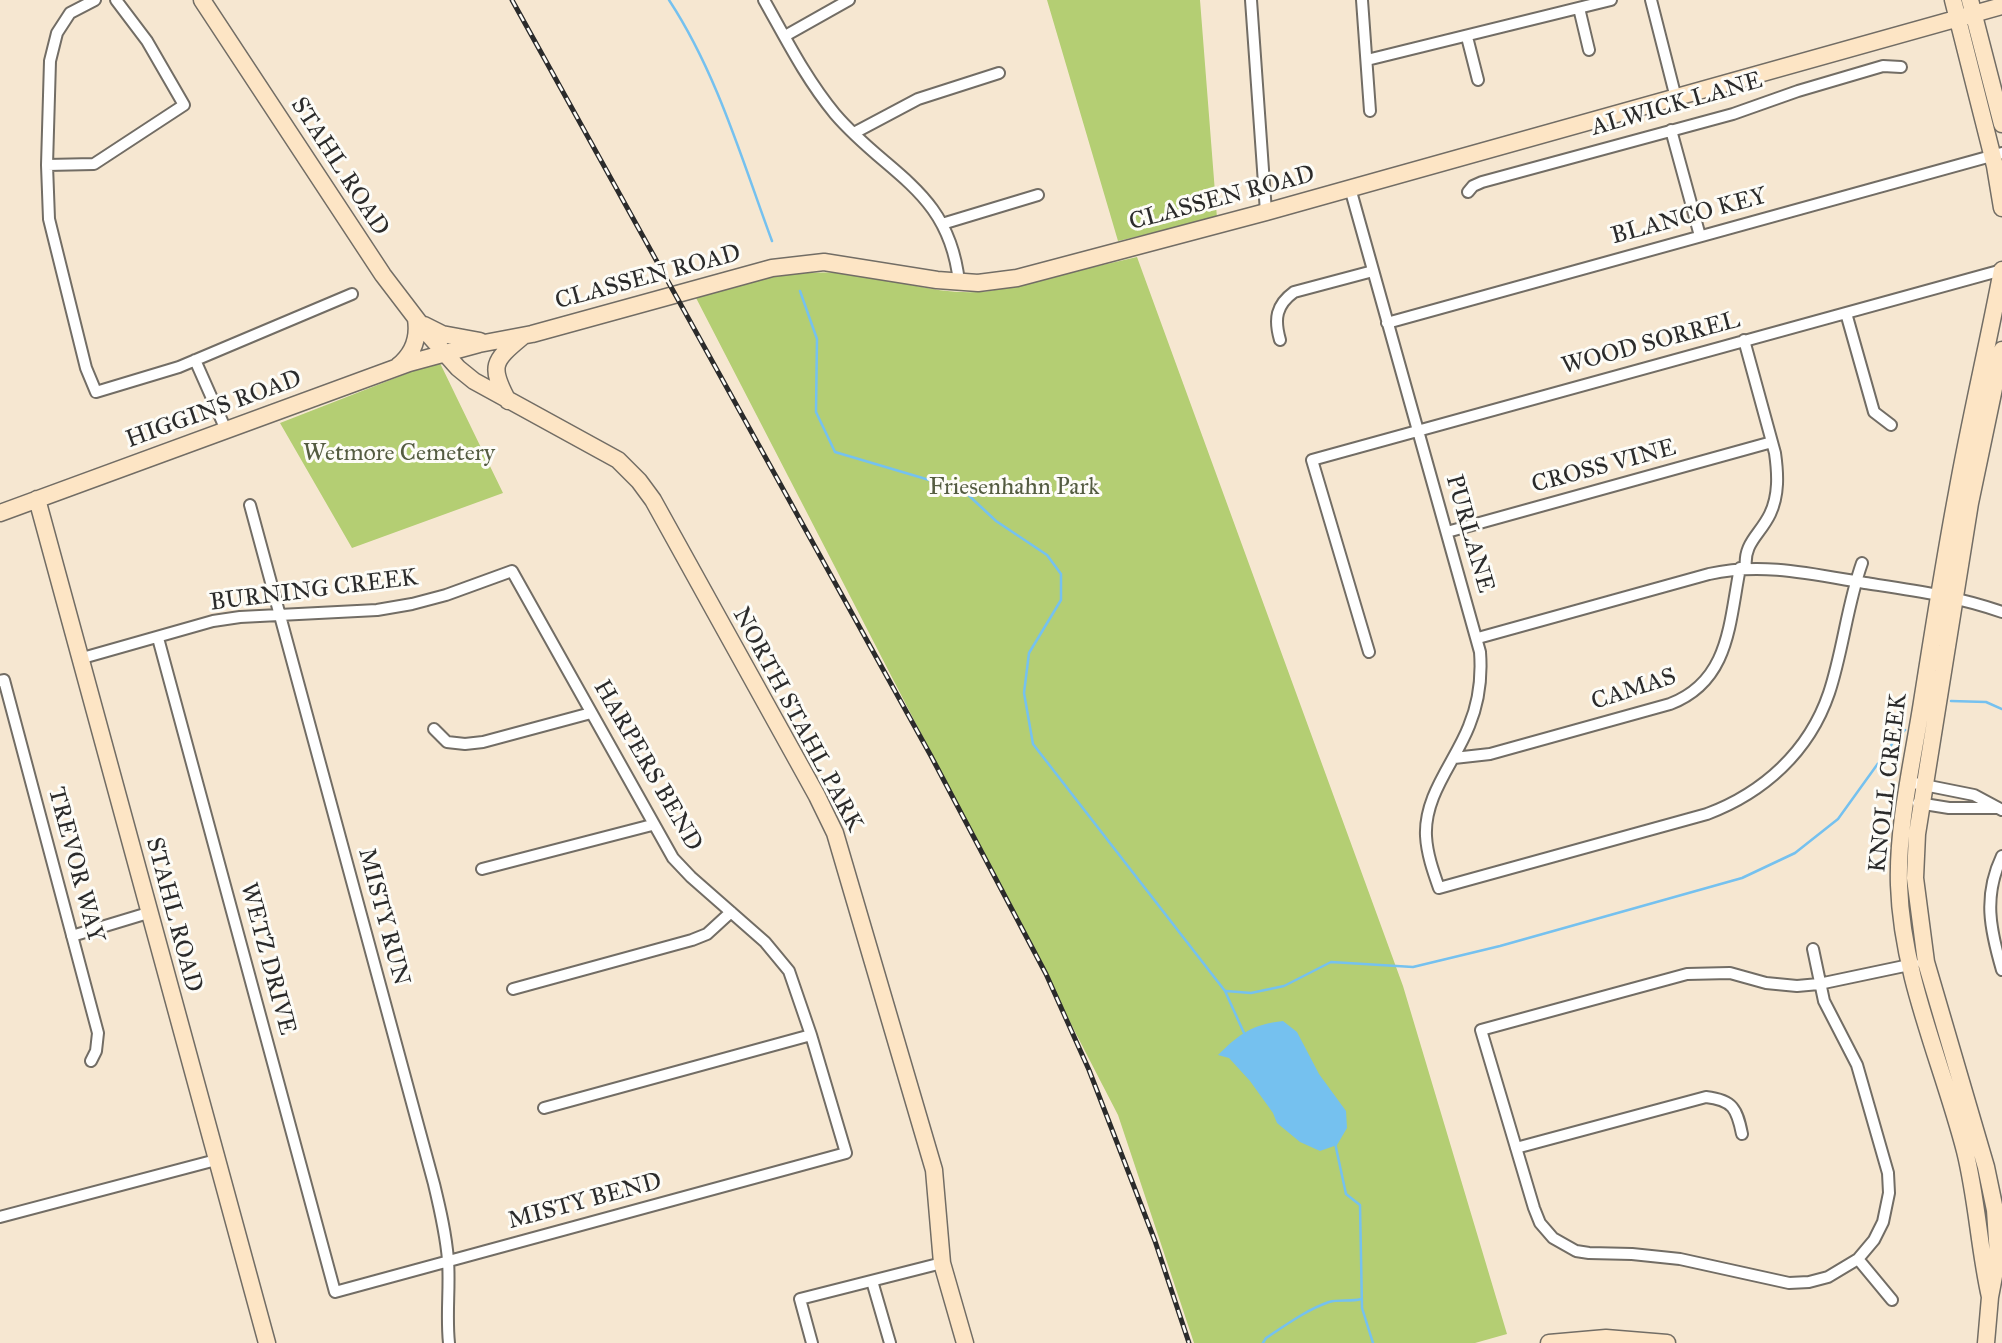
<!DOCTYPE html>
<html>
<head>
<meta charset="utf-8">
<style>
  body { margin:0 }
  canvas { display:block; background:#f6e7d1 }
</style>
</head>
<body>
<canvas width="2002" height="1343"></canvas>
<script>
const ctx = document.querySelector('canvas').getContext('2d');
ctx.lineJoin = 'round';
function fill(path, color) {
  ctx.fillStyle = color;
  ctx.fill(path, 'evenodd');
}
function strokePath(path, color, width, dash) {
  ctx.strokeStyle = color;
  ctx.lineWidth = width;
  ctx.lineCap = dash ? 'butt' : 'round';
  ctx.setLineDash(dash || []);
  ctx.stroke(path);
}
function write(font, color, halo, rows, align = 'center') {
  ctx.font = font + ' "IM FELL Great Primer",serif';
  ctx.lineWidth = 6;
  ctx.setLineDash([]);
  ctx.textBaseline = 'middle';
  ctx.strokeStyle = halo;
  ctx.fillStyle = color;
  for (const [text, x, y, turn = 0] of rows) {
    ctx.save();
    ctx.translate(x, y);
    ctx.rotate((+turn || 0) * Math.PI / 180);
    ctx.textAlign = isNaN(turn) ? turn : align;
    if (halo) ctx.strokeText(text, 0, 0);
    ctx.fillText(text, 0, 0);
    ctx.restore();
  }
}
const green = new Path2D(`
  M1047,0H1200L1217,218L1118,241Z
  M1137,257L1403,986L1507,1334L1475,1343H1194L1118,1115L694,294C748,281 796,268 852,274C899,280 943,297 990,291Z
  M439,361L503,493L352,548L280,423Z`);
const water = new Path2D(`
  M1283,1021L1297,1032L1319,1074L1346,1111L1347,1128L1337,1145L1320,1151L1300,1142L1277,1123L1273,1113L1250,1081L1229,1058L1218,1055C1239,1034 1253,1024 1283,1021Z`);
const stream = new Path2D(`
  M669,0C717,73 742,160 772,241
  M800,291L817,339L816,412L835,452L963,490L996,521L1047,555L1061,574V600L1029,653L1024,693L1033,744L1225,991L1244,1033
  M1951,701L1986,702L2002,709
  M1226,991L1251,993L1284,986L1331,962L1413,967L1500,946L1742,878L1795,853L1838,819L1892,744L1905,730
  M1335,1143L1346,1194L1360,1205L1362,1308L1373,1343
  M1263,1343L1266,1338C1286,1325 1306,1310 1329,1302C1339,1299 1351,1302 1361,1299`);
const street = new Path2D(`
  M95,0L70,13L57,33L50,61L47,165L49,219L86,368L96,392L179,367L352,294
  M764,0C786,39 806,79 835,114C887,175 949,190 959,282
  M1251,0L1266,212
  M1362,0L1370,111
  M1651,0L1676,98
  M1579,8L1589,50
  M785,36L849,0
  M1467,37L1478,80
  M1367,60L1611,0
  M1671,130L1700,236
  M854,133L918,99L999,73
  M47,165L94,164L184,105L147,41L116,0
  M1350,188L1480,652C1482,678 1479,702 1469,726C1455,762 1424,795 1426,836C1427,854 1433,871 1439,888L1707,814C1763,793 1809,752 1829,693C1843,651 1847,605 1862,563
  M1468,192L1473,186L1482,182L1733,114L1798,91L1883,66L1901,67
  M942,224L1038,195
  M1846,313L1874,412L1891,425
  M1387,323L2002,153
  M1280,340C1274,319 1276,305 1294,292L1373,271
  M1744,340L1775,453C1778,474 1779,495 1770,514C1760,535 1743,543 1746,568
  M195,360L226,430
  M250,505L434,1184C440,1209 446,1234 448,1260C450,1288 446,1315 449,1343
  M1447,532L1772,442
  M1478,638L1709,574C1762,562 1812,574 1865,583C1911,590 1957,596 2002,612
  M1369,652L1312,460L2002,270
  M79,659L213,621L240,617L377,610L412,604L446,595L512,571L673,858L691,877L765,942L789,971L811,1035L846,1153L335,1292L158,638
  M0,681L4,680L98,1033L96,1051L91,1061
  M434,729L447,742L465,744L483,742L591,713
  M1454,758L1490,754L1670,704C1730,681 1729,623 1740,568
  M1909,782L1974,795L2002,810
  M1918,803L1949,808H1996
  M2002,856C1983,896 1990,929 2002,970
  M482,869L652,825
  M72,936L148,913
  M1813,949L1824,1001L1857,1065L1888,1173L1889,1193L1883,1222L1874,1240L1858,1259L1828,1277L1809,1282L1789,1283L1680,1259L1632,1254L1589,1253L1576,1251L1553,1238L1540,1223L1534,1208L1481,1030L1687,974L1730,973L1766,983L1797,986L1819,984L1914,964
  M513,989L692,940L707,934L731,912
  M544,1108L811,1035
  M1516,1148L1706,1097C1733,1100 1737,1109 1742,1134
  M0,1217L216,1160
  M1858,1259L1892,1300
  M872,1281L890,1343
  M812,1343L800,1299L942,1263`);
const secondary = new Path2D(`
  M202,0L383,275L428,334L458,368L474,381L618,460L639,481L653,500L817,796L835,833L934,1170L942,1263L965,1343
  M1953,0L1995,166L2002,208
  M1970,0L2002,124
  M424,325L442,334L480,341
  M398,366C413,354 419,338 416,319
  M508,401C489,366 493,361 522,337
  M37,499L267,1343
  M0,513L409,363L479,344L532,334L772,268L824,262L937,280L978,283L1017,278L1266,212L2002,6
  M1990,1297C1979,1248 1977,1199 1965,1151C1942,1062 1902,978 1899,885C1897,826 1913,760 1922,702C1933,632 1944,562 1957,493C1970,419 1988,345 2002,270
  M1549,1343L1606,1338L1667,1343
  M1986,1343L1990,1297L1998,1255L1995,1210L1986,1167L1926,962L1915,878L1917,834L1970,503L2002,350`);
const rail = new Path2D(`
  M512,0L931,756L1046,974L1089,1070L1155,1241L1189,1343`);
const streetNames = [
  ["ALWICK LANE",1677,105,-16],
  ["STAHL ROAD",339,167,57],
  ["CLASSEN ROAD",1222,199,-15],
  ["BLANCO KEY",1689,217,-15],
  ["CLASSEN ROAD",648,278,-15],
  ["WOOD SORREL",1651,344,-15],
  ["HIGGINS ROAD",214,410,-20],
  ["CROSS VINE",1604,467,-15],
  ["PURLANE",1469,534,74],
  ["BURNING CREEK",314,591,-7],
  ["CAMAS",1634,690,-18],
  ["NORTH STAHL PARK",797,720,62],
  ["HARPERS BEND",647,766,60],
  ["KNOLL CREEK",1889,783,-83],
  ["TREVOR WAY",75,865,75],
  ["STAHL ROAD",173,915,75],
  ["MISTY RUN",383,917,75],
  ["WETZ DRIVE",267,959,75],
  ["MISTY BEND",585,1202,-15]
];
const parkNames = [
  ["Wetmore Cemetery",399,454],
  ["Friesenhahn Park",1014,488]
];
fill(green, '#b4ce73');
fill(water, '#75c1ef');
strokePath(stream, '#75c1ef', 2.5);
strokePath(street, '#726d65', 14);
strokePath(secondary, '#726d65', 19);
strokePath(street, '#fff', 10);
strokePath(secondary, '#fde5c5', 16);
strokePath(rail, '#2b2b2b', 5);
strokePath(rail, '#fdfcf7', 2.5, [8]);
write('24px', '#2b2b2b', '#fdfcf7', streetNames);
write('24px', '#545c41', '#fdfcf7', parkNames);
</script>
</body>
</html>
